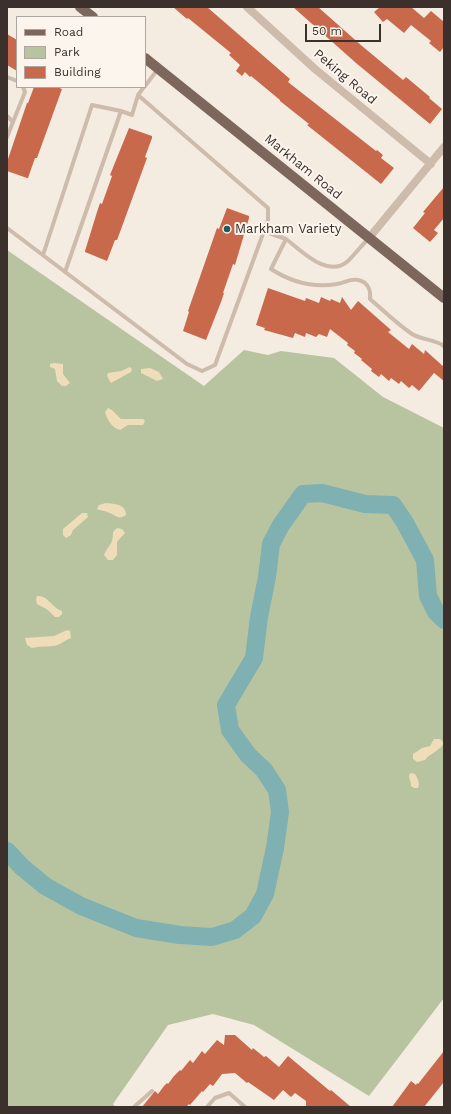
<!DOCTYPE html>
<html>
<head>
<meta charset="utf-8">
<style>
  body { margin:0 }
  #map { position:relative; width:451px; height:1114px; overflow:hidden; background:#f4ebe1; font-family:"Work Sans",sans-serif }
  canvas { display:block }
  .frame { position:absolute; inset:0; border:8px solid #3b302b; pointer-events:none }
  .legend { position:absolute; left:16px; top:16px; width:130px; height:72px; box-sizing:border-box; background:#fbf5ee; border:1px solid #aea6a0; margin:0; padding:5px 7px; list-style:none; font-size:12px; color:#3b302b }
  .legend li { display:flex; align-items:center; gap:8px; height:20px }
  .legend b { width:20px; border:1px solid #aea6a0 }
  .scale { position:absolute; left:305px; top:24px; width:76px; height:18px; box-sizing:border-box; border:2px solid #3b302b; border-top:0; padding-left:5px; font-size:12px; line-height:14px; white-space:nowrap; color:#3b302b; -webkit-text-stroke:3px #fbf5ee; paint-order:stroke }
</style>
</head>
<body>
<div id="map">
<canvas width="451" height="1114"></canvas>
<div class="frame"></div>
<ul class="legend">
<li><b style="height:5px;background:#7d675c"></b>Road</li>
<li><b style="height:11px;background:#b8c4a0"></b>Park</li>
<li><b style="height:11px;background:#c8694b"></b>Building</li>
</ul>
<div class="scale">50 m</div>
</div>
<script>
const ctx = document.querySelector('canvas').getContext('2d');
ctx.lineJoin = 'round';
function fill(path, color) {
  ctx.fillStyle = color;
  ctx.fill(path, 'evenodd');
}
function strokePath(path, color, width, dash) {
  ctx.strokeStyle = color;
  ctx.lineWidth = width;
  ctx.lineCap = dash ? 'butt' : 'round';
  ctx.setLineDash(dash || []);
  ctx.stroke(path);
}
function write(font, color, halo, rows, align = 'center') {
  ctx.font = font + ' "Work Sans",sans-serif';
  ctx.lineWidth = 4;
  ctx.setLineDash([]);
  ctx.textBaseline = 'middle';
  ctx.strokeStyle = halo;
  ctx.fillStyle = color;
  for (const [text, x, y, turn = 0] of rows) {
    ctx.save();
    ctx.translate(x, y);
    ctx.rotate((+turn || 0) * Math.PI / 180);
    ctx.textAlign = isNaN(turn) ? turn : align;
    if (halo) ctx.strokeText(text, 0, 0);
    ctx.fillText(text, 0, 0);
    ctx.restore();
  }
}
const green = new Path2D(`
  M7,250L204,386L244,350L268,355L281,351L334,358L383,397L444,428V998L369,1096L254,1025L213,1014L168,1025L113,1104L115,1107H7Z`);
const sand = new Path2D(`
  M54,363L63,364V374L70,383L66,386H62L57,381L55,369L50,367V364Z
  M130,367L132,369L131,372L111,383L107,376L108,373L121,371Z
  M150,368L159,372L163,379L157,381L141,373V369Z
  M108,408L112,410L121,419H143L145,421L143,425H128L120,430C111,427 108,421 105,412Z
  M106,503C115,504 126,504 126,515C118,521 115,514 107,512C103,510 101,511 97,509L99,505Z
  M82,513H87L88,517L73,530L71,535L66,538L63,535V529Z
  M117,528L122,529L125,533L117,542V555L113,560H108L104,555C108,545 113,546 113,532Z
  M37,596C48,595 51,607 62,611V614L59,617H55L48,610L37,604L36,600Z
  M67,630L70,631L71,638C65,640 59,646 53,646C45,647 40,646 32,648L27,645L25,638L54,636Z
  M434,739H440L444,743C440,751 430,753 425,760L417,762L413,759V754L422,748L430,746Z
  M411,773L415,774C418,779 420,783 418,788H414L411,786C411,781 409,779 409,775Z`);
const river = new Path2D(`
  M7,851L22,867L45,886L81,906L136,928L180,935L212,937L235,930L253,916L265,894L275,848L280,812L277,790L264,770L248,755L230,730L226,705L254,658L259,617L267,577L271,544L281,525L303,494L322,493L365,504L393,505L404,521L425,560L428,596L436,612L444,620`);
const building = new Path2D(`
  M173,7H207L290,79L288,82L376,151L377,150L383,155L381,158L394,168L381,184L307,125L309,124L280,101V100L251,76L250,77L245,72L242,76L236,71L240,65L229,55L231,53L188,18L187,19Z
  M293,7H318L362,46L403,80L406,77L430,97L429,98L442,109L430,124L356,63Z
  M380,7H411L424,18L431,11L444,22V47L440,52L429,43L431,41L411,25L404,33L387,19L383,22L374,12Z
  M7,34L17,40V71L7,65Z
  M34,87H57L62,89L37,158H35L28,178H27L7,171V162L27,103H28Z
  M129,128L152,136V138L145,157L147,158L120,232L117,240H115L107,261L85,252V251L97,212L100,203L102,204L112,176L110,175Z
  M444,187V218L434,230L438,233L430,242L413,228L425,213L423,212Z
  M227,208L249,216V218L235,265L233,264L223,293H224L221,302L206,340L183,331L189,312L188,311L217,228L219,229Z
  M268,288L305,301L306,298L319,303L321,297L330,301L331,299L340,303L342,297L351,310L358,301L391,330L388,332L409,349L412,344L424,354L425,350L444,367V381L434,373L419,391L412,385L409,388L401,381L399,384L391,378L389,381L381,374L379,377L371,371L372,369L361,360L362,359L354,353L355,351L347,345L348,343L330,329L327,337L319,334L316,337L306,333L305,337L295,333L293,338L264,330L265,328L256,325Z
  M225,1035H235L252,1050L253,1048L264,1057L266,1056L279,1067L288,1056L330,1091L331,1090L351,1107H306V1101L295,1093L291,1097L283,1090L274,1100L248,1082L247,1083L235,1073L222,1074L213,1086L210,1084L203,1092L202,1091L190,1105L189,1104L186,1107H142L155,1091L158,1094L164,1086L167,1083L168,1084L174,1076L180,1070L181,1071L190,1060L193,1063L202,1051L205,1054L217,1040L224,1045Z
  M444,1051V1082L424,1107H392L411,1081L416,1085L417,1083L418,1084Z`);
const lane = new Path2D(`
  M7,77L17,81
  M145,86L158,69
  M7,116L13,122
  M7,137L25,92L23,87
  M7,228L187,364L202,371L215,365L268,220V208L138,95
  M263,231L286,239
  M369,238C362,245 355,254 348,261C328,279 302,251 286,239L271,269C291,282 313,288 337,284C344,283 351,278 358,280C368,282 371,290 370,299C383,310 397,324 412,334C422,340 434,339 444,346
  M43,255L92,105L121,111
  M65,272L121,111L132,115L138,95L144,87
  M134,1107L152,1091
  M207,1107L215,1098L229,1093L245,1107`);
const street = new Path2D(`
  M247,7L315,69L431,164
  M369,238L444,147`);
const primary = new Path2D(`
  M80,7L93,17
  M145,58L444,298`);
const markers = [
  [227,229,4,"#1f5a5e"]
];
const streetNames = [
  ["Peking Road",345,77,40],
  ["Markham Road",303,167,39]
];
const poiNames = [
  ["Markham Variety",235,229]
];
fill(green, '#b8c4a0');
fill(sand, '#efdcb8');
strokePath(river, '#7fb0b2', 18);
fill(building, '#c8694b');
strokePath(lane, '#cdbbac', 4);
strokePath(street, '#cdbbac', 8);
strokePath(primary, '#7d675c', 10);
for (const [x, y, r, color] of markers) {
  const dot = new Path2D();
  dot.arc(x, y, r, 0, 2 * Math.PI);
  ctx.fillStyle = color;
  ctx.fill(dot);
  strokePath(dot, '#fbf5ee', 1.5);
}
write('13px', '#3b302b', '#fbf5ee', streetNames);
write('13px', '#3b302b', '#fbf5ee', poiNames, 'left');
</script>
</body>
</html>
